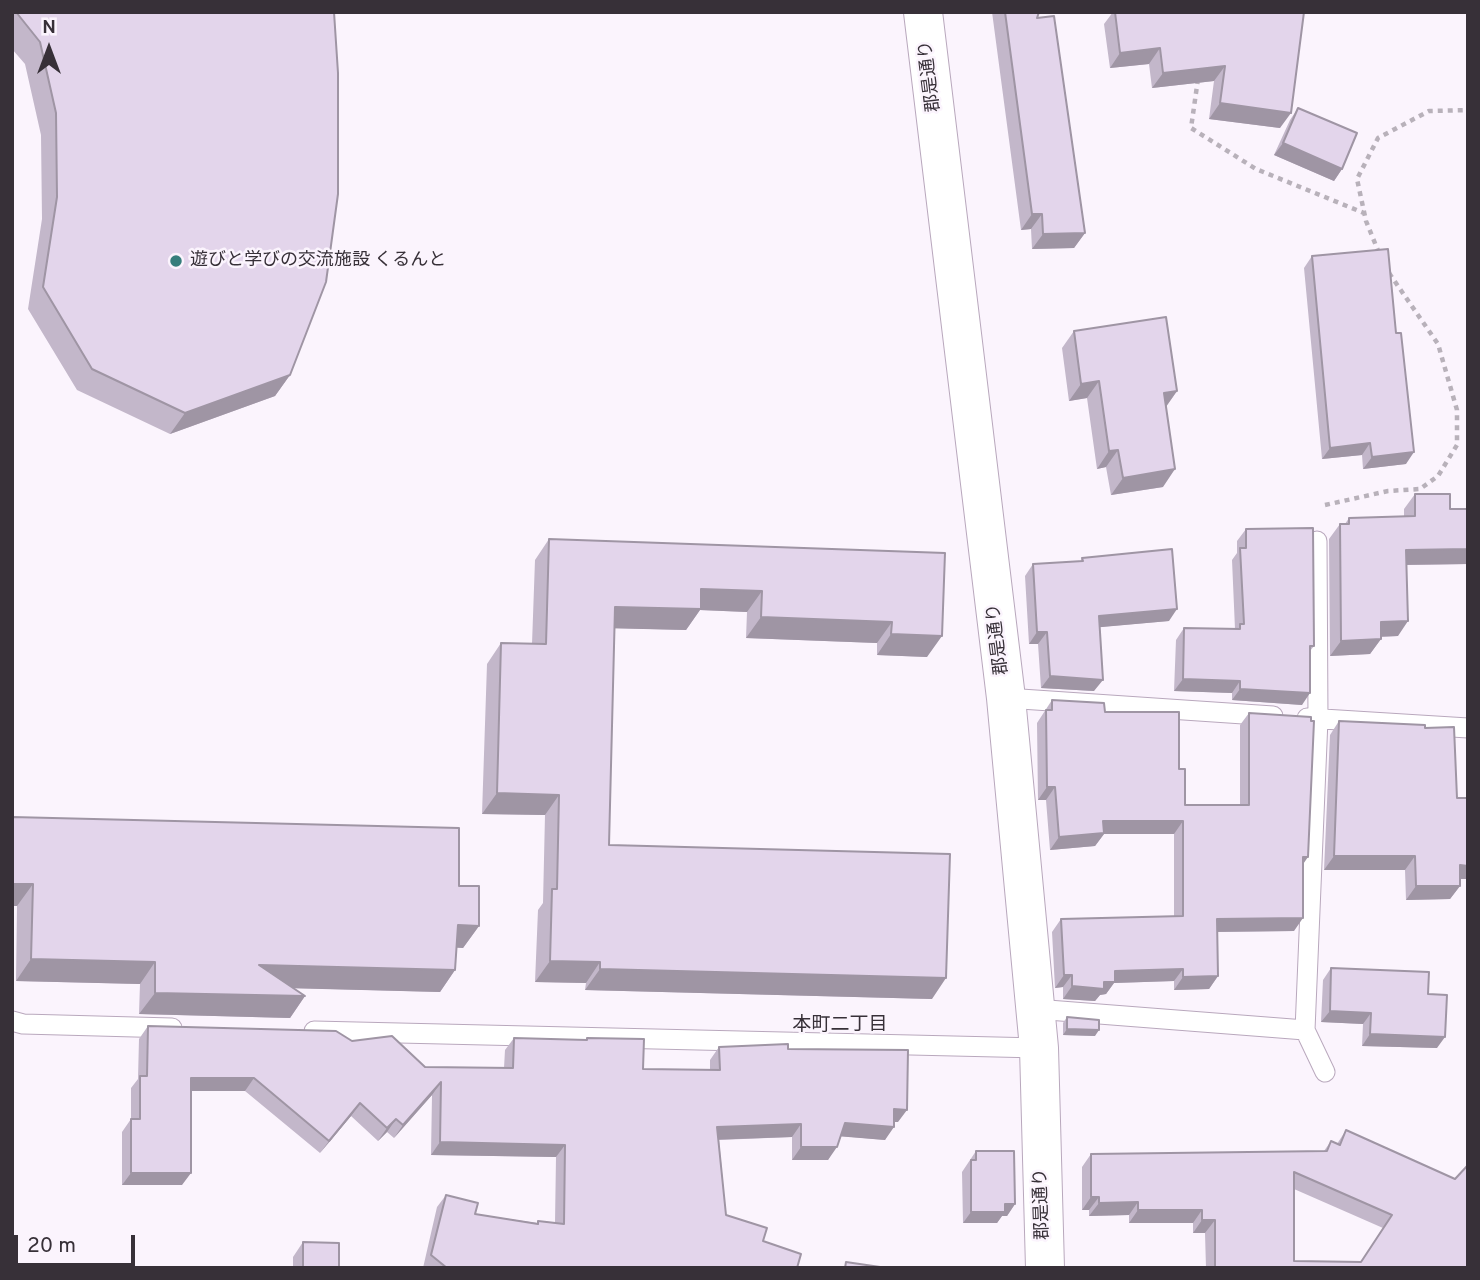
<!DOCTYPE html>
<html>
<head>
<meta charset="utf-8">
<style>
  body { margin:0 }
  #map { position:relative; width:1480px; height:1280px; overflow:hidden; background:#fbf4fd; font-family:Overpass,sans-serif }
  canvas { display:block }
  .frame { position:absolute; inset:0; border:14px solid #373038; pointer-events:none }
  .north { position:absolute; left:14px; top:14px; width:70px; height:70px; -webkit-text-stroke:5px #fbf4fd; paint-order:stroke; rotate:0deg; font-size:19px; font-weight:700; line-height:28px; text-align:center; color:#373038 }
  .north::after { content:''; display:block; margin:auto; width:24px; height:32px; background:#373038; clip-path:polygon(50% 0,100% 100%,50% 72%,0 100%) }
  .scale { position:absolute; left:14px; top:1235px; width:121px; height:32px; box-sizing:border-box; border:4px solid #373038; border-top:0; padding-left:9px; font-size:21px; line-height:24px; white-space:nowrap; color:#373038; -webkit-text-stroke:5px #fbf4fd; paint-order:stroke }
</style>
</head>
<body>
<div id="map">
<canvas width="1480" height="1280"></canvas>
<div class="frame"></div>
<div class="north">N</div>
<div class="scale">20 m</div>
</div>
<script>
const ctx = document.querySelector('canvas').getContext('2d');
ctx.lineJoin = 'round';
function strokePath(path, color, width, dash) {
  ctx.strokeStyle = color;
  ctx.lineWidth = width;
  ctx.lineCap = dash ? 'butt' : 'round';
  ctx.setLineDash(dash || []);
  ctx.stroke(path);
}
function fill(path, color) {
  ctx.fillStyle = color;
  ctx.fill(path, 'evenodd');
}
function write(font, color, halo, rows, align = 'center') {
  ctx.font = font + ' Overpass,"Noto Sans JP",sans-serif';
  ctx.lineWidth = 5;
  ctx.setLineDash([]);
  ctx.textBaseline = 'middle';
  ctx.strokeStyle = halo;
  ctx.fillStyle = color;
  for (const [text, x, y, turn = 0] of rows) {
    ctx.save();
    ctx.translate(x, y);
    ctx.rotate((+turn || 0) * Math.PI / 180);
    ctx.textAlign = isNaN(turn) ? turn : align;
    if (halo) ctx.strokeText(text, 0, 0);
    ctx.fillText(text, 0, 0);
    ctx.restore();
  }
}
const path = new Path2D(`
  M1198,79L1191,128L1256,169L1364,213
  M1379,253L1366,221L1357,179L1378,138L1429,111L1468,110
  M1325,505L1388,491L1420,489L1438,476L1457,445V410L1438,344L1389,273`);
const service = new Path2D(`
  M1006,698L1273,716
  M1307,718L1468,728
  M1035,1009L1305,1030L1318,719L1317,541
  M12,1021L23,1024L172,1028
  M1305,1030L1325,1072
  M314,1031L1039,1048`);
const tertiary = new Path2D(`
  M923,12L1006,698L1039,1048L1045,1268`);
const wall = new Path2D(`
  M12,12H334L290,375L275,396L170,434L77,390L28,309L42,219L41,135L25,64L12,49Z
  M992,12H1039L1037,18L1085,233L1074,248L1032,249L1031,229L1021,230Z
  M1113,12H1304L1280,128L1209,119L1214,81L1152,88L1149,64L1110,68L1104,24Z
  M1298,108L1342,169L1334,181L1274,155L1290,120Z
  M1312,256L1406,464L1363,469L1362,455L1322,459L1304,268Z
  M1074,331L1177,391L1166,407L1163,487L1111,495L1106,467L1097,469L1087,398L1069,401L1062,348Z
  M1415,494L1450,509H1468V564L1407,565L1398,636L1381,637V639L1370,654L1330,656L1329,539L1340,524H1345L1349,518L1404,516V509Z
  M1246,529L1314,646L1310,651L1302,705L1232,700V693L1174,691L1176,640L1184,628L1235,629L1232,560L1237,553V541Z
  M549,539L945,553L927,657L877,655V643L746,638L747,612L700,610L686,630L614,628L609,845L932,999L585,990L586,983L535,982L538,910L543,903L545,815L482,814L487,664L501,643L532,644L535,560Z
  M1082,558L1169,621L1100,627L1094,691L1041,688L1038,644H1029L1025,576L1033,564L1080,562Z
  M1052,700L1105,712L1179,769L1185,805H1240V725L1249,713L1303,865L1294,931L1217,932L1218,976L1209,989L1174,990V981L1114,983L1106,994L1100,995L1095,1001L1063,999V987L1055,988L1052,932L1061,919L1174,917V834H1104L1095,846L1050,850L1046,800H1038L1037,723Z
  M1339,721L1425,728L1457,798H1468V879H1460V886L1450,899L1406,900L1405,870H1324L1330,735Z
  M12,817L459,886L479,926L463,948L456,947L455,970L440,992L293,988L305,996L290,1018L139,1014L140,984L16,981L17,906H12Z
  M1331,968L1428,994L1437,1048L1362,1046L1363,1024L1321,1022L1323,980Z
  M1067,1017L1095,1036L1063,1035V1023Z
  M148,1026L352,1041L425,1067L504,1068L505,1050L514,1038L586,1040L587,1038L643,1069L710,1070V1060L719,1047L788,1049L898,1122H894L885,1140L840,1136L828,1160H792V1137L719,1140L726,1215L763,1241L797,1268H423L437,1207L446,1195L475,1214L537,1223L538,1221L555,1223L556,1157L431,1155L432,1095L394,1138L387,1132L378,1141L351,1116L320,1153L245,1091H191L182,1185H122V1132L131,1119V1088L138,1079L139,1039Z
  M1346,1130L1468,1268H1206L1205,1233H1193V1223H1129V1215L1089,1216V1210H1082V1167L1091,1154L1324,1151L1331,1141L1337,1144ZM1294,1189L1383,1228L1361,1262L1294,1261Z
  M976,1151L1015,1204L1007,1216H1002L997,1223H963L962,1172Z
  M303,1242L339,1268H293V1257Z`);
const shadedWall = new Path2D(`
  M1160,48L1149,64L1110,68L1120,53Z
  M1225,66L1214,81L1152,88L1163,73Z
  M1220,103L1291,113L1280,128L1209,119Z
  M1283,143L1342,169L1334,181L1274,155Z
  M1032,214H1042L1031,229L1021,230Z
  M1085,233L1074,248L1032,249L1043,234Z
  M290,375L275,396L170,434L185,413Z
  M1099,381L1087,398L1069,401L1081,384Z
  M1177,391L1165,408L1164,393Z
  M1370,443L1362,455L1322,459L1330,448Z
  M1118,450L1106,467L1097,469L1109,451Z
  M1414,452L1406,464L1363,469L1372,457Z
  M1175,469L1163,487L1111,495L1123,478Z
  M1468,549V564L1396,565L1406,550Z
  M701,589L762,591L747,612L700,610L686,630L600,628L615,607Z
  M1177,609L1169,621L1091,628L1099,616Z
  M761,617L892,622L877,643L746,638Z
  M1408,621L1398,636L1370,637L1381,622Z
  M1037,632H1047L1038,644H1029Z
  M891,634L942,636L927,657L877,655Z
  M1381,639L1370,654L1330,656L1341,641Z
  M1050,676L1103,680L1094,691L1041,688Z
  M1183,679L1240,681L1232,693L1174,691Z
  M1240,689L1310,693L1302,705L1232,700Z
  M1047,787H1055L1046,800H1038Z
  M497,793L559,795L545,815L482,814Z
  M1103,821H1183L1174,834H1104L1095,846L1050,850L1059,837Z
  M1334,856H1415L1405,870H1324Z
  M1303,857H1308L1299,870Z
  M1460,865L1468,866V879H1450Z
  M12,884H33L17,906H12Z
  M1416,886H1460L1450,899L1406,900Z
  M1303,918L1294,931L1208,932L1217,919Z
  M458,925L479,926L463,948L442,947Z
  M31,959L155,962L140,984L16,981Z
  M550,961L600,962L586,983L535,982Z
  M259,965L455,970L440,992L244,987Z
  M600,969L946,978L932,999L585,990Z
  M1183,969L1174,981L1114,983L1106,994L1100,995L1095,1001L1063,999L1072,986L1115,971Z
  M1064,975H1072L1063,987L1055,988Z
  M1218,976L1209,989L1174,990L1183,977Z
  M155,993L305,996L290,1018L139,1014Z
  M1330,1011L1371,1013L1363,1024L1321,1022Z
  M1067,1029L1099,1030L1095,1036L1063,1035Z
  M1370,1034L1445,1037L1437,1048L1362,1046Z
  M191,1078H254L245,1091H182Z
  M441,1082L432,1095L394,1138L403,1125Z
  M360,1103L351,1116L320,1153L329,1141Z
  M894,1109L907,1110L898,1122H885Z
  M396,1119L387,1132L378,1141L387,1128Z
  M845,1123L894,1127L885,1140L836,1136Z
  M801,1124L792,1137L708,1140L717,1127Z
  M440,1142L565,1145L556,1157L431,1155Z
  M801,1147H837L828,1160H792Z
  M131,1173H191L182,1185H122Z
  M1091,1197H1099L1089,1210H1082Z
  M1138,1202L1129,1215L1089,1216L1099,1203Z
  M1005,1204H1015L1007,1216H1002L997,1223H963L971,1212Z
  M1138,1210H1202L1193,1223H1129Z
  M1202,1220H1215L1205,1233H1193Z`);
const building = new Path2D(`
  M16,12H334L338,73V194L326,282L290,375L185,413L92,369L43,287L57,197L56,113L40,42Z
  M1005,12H1039L1037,18L1054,16L1085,233L1043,234L1042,214H1032Z
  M1115,12H1304L1291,113L1220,103L1225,66L1163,73L1160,48L1120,53Z
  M1298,108L1357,133L1342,169L1283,143Z
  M1388,249L1396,333H1401L1414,452L1372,457L1370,443L1330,448L1312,256Z
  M1166,317L1177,391L1164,393L1175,469L1123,478L1118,450L1109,451L1099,381L1081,384L1074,331Z
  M1415,494H1450V509H1468V549L1406,550L1408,621L1381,622V639L1341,641L1340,524H1349V518L1415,516Z
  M1313,528L1314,646H1310V693L1240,689V681L1183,679L1184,628L1240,629V624H1244L1240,548H1246V529Z
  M549,539L945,553L942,636L891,634L892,622L761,617L762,591L701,589V609L615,607L609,845L950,854L946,978L600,969V962L550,961L552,889H557L559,795L497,793L501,643L546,644Z
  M1172,549L1177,609L1099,616L1103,680L1050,676L1047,632H1037L1033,564L1083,561L1082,558Z
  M1052,700L1104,703L1105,712H1179V769H1185V805H1249V713L1311,717V721H1314L1308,857H1303V918L1217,919L1218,976L1183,977V969L1115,971V982H1104V989L1072,986V975H1064L1061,919L1183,916V821H1103L1104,833L1059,837L1055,787H1047L1046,710H1052Z
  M1339,721L1425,725V728L1454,727L1457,798H1468V866L1460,865V886H1416L1415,856H1334Z
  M12,817L459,828V886H479V926L458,925L455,970L259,965L305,996L155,993V962L31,959L33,884H12Z
  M1331,968L1429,972L1428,994L1447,995L1445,1037L1370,1034L1371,1013L1330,1011Z
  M1067,1017L1099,1020V1030L1067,1029Z
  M148,1026L336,1031L352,1041L392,1036L425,1067L513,1068L514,1038L587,1040V1038L644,1039L643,1069L720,1070L719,1047L788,1044V1049L908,1050L907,1110L894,1109V1127L845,1123L837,1147H801V1124L717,1127L726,1215L767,1228L763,1241L801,1254L797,1268H447L431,1255L446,1195L478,1203L475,1214L538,1224V1221L564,1224L565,1145L440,1142L441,1082L403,1125L396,1119L387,1128L360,1103L329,1141L254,1078H191V1173H131V1119H140V1076H147Z
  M1346,1130L1455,1179L1468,1165V1268H1215V1220H1202V1210H1138V1202L1099,1203V1197H1091V1154L1327,1151L1331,1141L1340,1145ZM1294,1172L1392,1215L1361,1262L1294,1261Z
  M976,1151H1014L1015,1204H1005V1212H971V1160H976Z
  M303,1242L339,1243V1268H303Z
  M846,1262L887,1268H845Z`);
const markers = [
  [176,261,7,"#367e7c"]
];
const streetNames = [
  ["郡是通り",931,76,-97],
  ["郡是通り",999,639,-97],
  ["郡是通り",1043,1204,-92]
];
const poiNames = [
  ["遊びと学びの交流施設 くるんと",190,261]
];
const neighbourhoodNames = [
  ["本町二丁目",840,1026]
];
strokePath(service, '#b9a8bd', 21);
strokePath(tertiary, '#b9a8bd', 40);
strokePath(path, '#b8b1ba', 4.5, [5, 5]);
strokePath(service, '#fff', 19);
strokePath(tertiary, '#fff', 38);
fill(wall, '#c3b7ca');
fill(shadedWall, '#9f95a4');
fill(building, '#e3d5eb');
strokePath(building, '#9f95a4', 2);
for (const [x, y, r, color] of markers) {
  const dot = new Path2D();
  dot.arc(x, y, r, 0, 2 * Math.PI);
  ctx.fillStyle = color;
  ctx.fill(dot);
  strokePath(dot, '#fbf4fd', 2.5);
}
write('18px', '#373038', '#fbf4fd', streetNames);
write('18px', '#373038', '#fbf4fd', poiNames, 'left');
write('19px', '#373038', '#fbf4fd', neighbourhoodNames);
</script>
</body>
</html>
